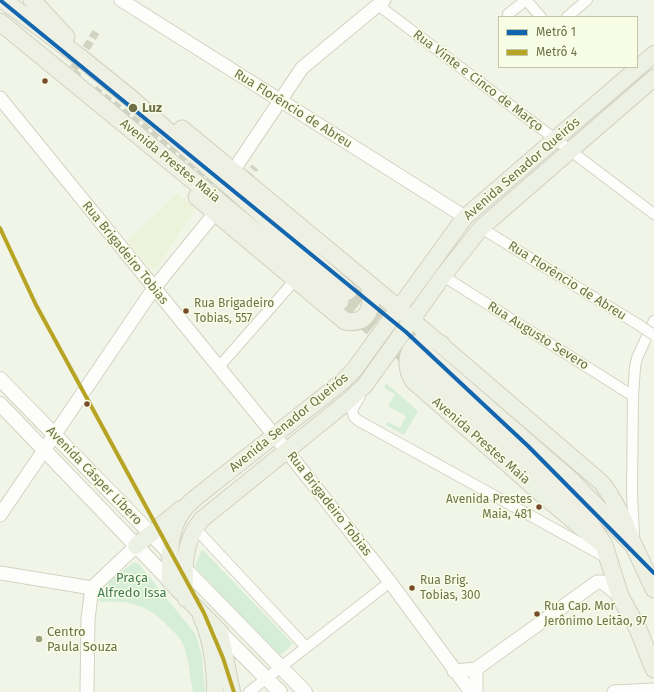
<!DOCTYPE html>
<html>
<head>
<meta charset="utf-8">
<style>
  body { margin:0 }
  #map { position:relative; width:654px; height:692px; overflow:hidden; background:#f1f5e7; font-family:"Fira Sans",sans-serif }
  canvas { display:block }
  .legend { position:absolute; left:498px; top:16px; width:140px; height:52px; box-sizing:border-box; background:#f8fee6; border:1px solid #c2c6a7; margin:0; padding:5px 7px; list-style:none; font-size:12px; color:#707149 }
  .legend li { display:flex; align-items:center; gap:8px; height:20px }
  .legend b { width:20px; border:1px solid #c2c6a7 }
</style>
</head>
<body>
<div id="map">
<canvas width="654" height="692"></canvas>
<ul class="legend">
<li><b style="height:5px;background:#1266af"></b>Metrô 1</li>
<li><b style="height:5px;background:#b8a424"></b>Metrô 4</li>
</ul>
</div>
<script>
const ctx = document.querySelector('canvas').getContext('2d');
ctx.lineJoin = 'round';
function fill(path, color) {
  ctx.fillStyle = color;
  ctx.fill(path, 'evenodd');
}
function strokePath(path, color, width, dash) {
  ctx.strokeStyle = color;
  ctx.lineWidth = width;
  ctx.lineCap = dash ? 'butt' : 'round';
  ctx.setLineDash(dash || []);
  ctx.stroke(path);
}
function write(font, color, halo, rows, align = 'center') {
  ctx.font = font + ' "Fira Sans",sans-serif';
  ctx.lineWidth = 3;
  ctx.setLineDash([]);
  ctx.textBaseline = 'middle';
  ctx.strokeStyle = halo;
  ctx.fillStyle = color;
  for (const [text, x, y, turn = 0] of rows) {
    ctx.save();
    ctx.translate(x, y);
    ctx.rotate((+turn || 0) * Math.PI / 180);
    ctx.textAlign = isNaN(turn) ? turn : align;
    if (halo) ctx.strokeText(text, 0, 0);
    ctx.fillText(text, 0, 0);
    ctx.restore();
  }
}
const residential = new Path2D(`
  M177,193L196,208L156,269H153L147,265L128,241Z`);
const green = new Path2D(`
  M386,383L418,411L404,435L386,425L388,422L400,428L406,416L388,406L395,394L384,388Z
  M202,549L293,644L279,656L195,567Z
  M134,562L139,564L196,635L202,657L205,692H193C190,678 189,660 184,647C181,638 175,633 169,627C147,605 131,600 100,602L99,600L109,582Z`);
const pedestrianTunnel = new Path2D(`
  M79,77L72,71L96,32
  M94,89L216,184
  M224,208L255,167`);
const trunkTunnel = new Path2D(`
  M348,291L422,351
  M340,301L413,362`);
const minor = new Path2D(`
  M526,0L541,17
  M378,5L654,214
  M508,14L526,0
  M567,17L587,0
  M481,228L639,325
  M443,276L633,396
  M218,368L295,280
  M360,396L352,410L354,417L359,421L609,559
  M195,528L306,647
  M634,536L632,494L633,396L635,367L637,358L654,321
  M249,692L390,582`);
const tertiary = new Path2D(`
  M121,0L465,217
  M0,98L287,451L390,582L471,692
  M233,171L302,68L384,0
  M0,515L154,288L215,213
  M0,573L92,588
  M476,669V692
  M454,671L476,669L597,582H602L620,596
  M87,692L88,619L92,588L136,546
  M614,692L654,690`);
const secondary = new Path2D(`
  M0,379L305,692
  M0,404L170,581
  M220,632L280,692`);
const primary = new Path2D(`
  M404,313L602,483C617,503 626,523 634,546
  M442,344C415,330 398,357 413,381L545,497L599,542
  M136,546L181,509
  M186,599C184,570 182,544 201,520L348,401L365,385L443,276L481,228L654,78
  M201,616C212,640 215,666 215,692
  M232,692L220,632L170,581C169,551 168,520 194,499L343,381L354,370L465,217L654,54`);
const trunk = new Path2D(`
  M3,0L81,58L134,101L348,291
  M32,0L66,37
  M0,22L340,301
  M182,129L398,308
  M197,197L345,321C370,326 374,303 369,285
  M422,351L573,482L634,546L654,589
  M413,362L578,506L604,545L620,596L638,629L654,669`);
const minorBridge = new Path2D(`
  M639,325L654,335`);
const metro1 = new Path2D(`
  M0,0L406,332L528,446L654,573`);
const metro2 = new Path2D(`
  M0,228L36,305L204,613L223,658L234,692`);
const markers = [
  [45,81,3.5,"#7a4b2a"],
  [133,108,5,"#707149"],
  [186,311,3.5,"#7a4b2a"],
  [87,404,3.5,"#7a4b2a"],
  [539,507,3.5,"#7a4b2a"],
  [412,588,3.5,"#7a4b2a"],
  [537,614,3.5,"#7a4b2a"],
  [39,639,4,"#9d9f80"]
];
const busNames = [
  ["Rua Brigadeiro",194,304],
  ["Tobias, 557",194,319],
  ["Avenida Prestes",532,500,"right"],
  ["Maia, 481",532,515,"right"],
  ["Rua Brig.",420,581],
  ["Tobias, 300",420,596],
  ["Rua Cap. Mor",544,607],
  ["Jerônimo Leitão, 97",544,622]
];
const streetNames = [
  ["Rua Vinte e Cinco de Março",478,81,37],
  ["Rua Florêncio de Abreu",293,109,32],
  ["Avenida Prestes Maia",170,161,39],
  ["Avenida Senador Queirós",522,169,-41],
  ["Rua Brigadeiro Tobias",125,253,51],
  ["Rua Florêncio de Abreu",567,281,32],
  ["Rua Augusto Severo",538,336,32],
  ["Avenida Senador Queirós",289,423,-39],
  ["Avenida Prestes Maia",481,441,41],
  ["Avenida Cásper Líbero",94,476,46],
  ["Rua Brigadeiro Tobias",329,504,52]
];
const stopNames = [
  ["Luz",142,108]
];
const parkNames = [
  ["Praça",132,578],
  ["Alfredo Issa",132,593]
];
const poiNames = [
  ["Centro",47,632],
  ["Paula Souza",47,647]
];
fill(residential, '#edf3da');
fill(green, '#d6eed8');
strokePath(pedestrianTunnel, '#d1d4c0', 8, [8, 4]);
strokePath(trunkTunnel, '#d1d4c0', 17, [17, 8]);
strokePath(minor, '#d2d3c2', 12);
strokePath(tertiary, '#d2d3c2', 15);
strokePath(secondary, '#d1d3c0', 16);
strokePath(primary, '#d0d1c1', 18);
strokePath(trunk, '#d0d1c1', 19);
strokePath(minor, '#fdfefb', 10);
strokePath(tertiary, '#fdfefb', 13);
strokePath(secondary, '#fdfefb', 14);
strokePath(primary, '#edf1e4', 16);
strokePath(trunk, '#eef0e4', 17);
strokePath(minorBridge, '#d2d3c2', 12, []);
strokePath(minorBridge, '#fdfefb', 10);
strokePath(metro1, '#1266af', 4);
strokePath(metro2, '#b8a424', 4);
for (const [x, y, r, color] of markers) {
  const dot = new Path2D();
  dot.arc(x, y, r, 0, 2 * Math.PI);
  ctx.fillStyle = color;
  ctx.fill(dot);
  strokePath(dot, '#f8fee6', 1.5);
}
write('12px', '#707149', '#f8fee6', busNames, 'left');
write('13px', '#707149', '#f8fee6', streetNames);
write('bold 13px', '#707149', '#f8fee6', stopNames, 'left');
write('13px', '#447c59', '#f8fee6', parkNames);
write('13px', '#707149', '#f8fee6', poiNames, 'left');
</script>
</body>
</html>
